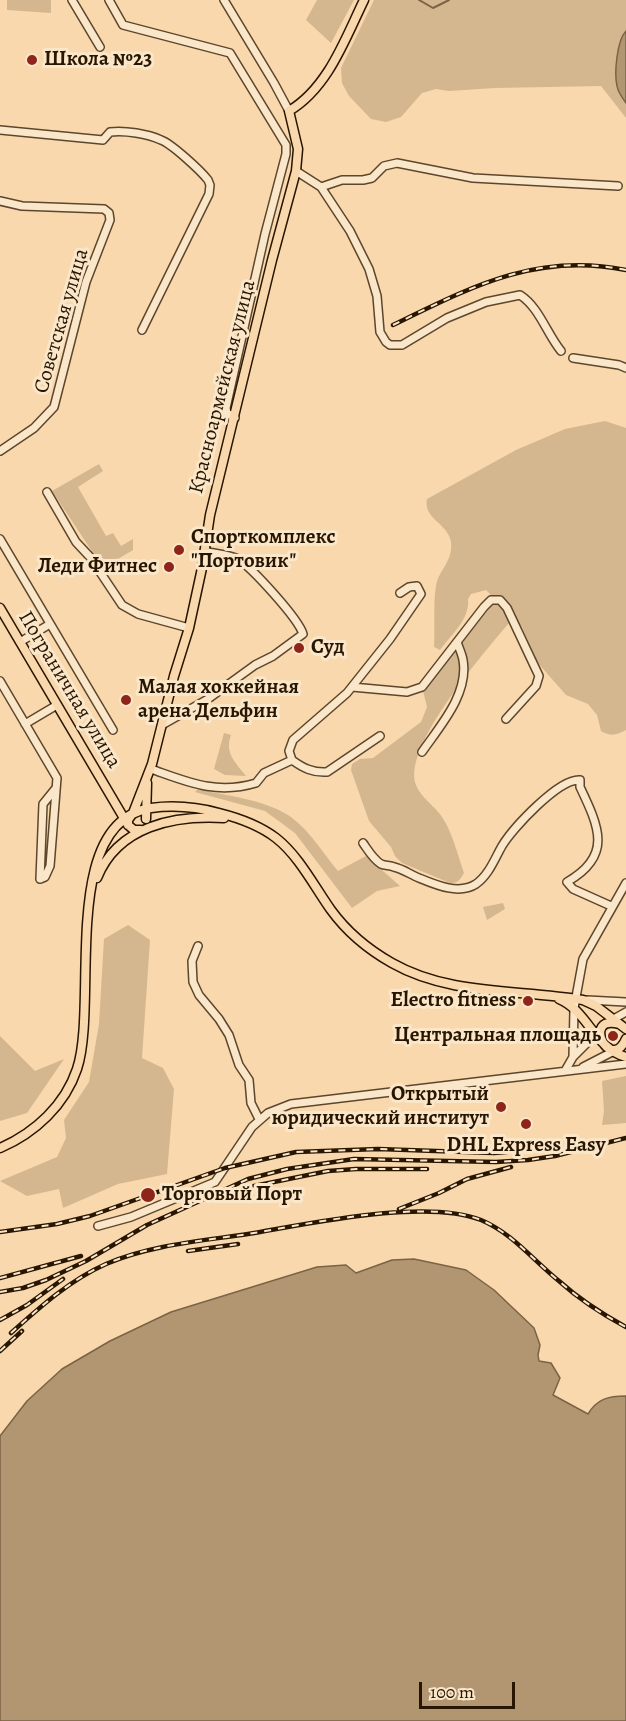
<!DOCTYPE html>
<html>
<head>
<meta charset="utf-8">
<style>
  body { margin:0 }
  #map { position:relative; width:626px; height:1721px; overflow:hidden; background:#f8d8ac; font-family:Alegreya,serif }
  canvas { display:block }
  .scale { position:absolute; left:419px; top:1682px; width:96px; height:27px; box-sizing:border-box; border:3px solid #291601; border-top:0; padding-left:8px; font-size:18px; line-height:21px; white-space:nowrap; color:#291601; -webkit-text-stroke:4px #fae6c9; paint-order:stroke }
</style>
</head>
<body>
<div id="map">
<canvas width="626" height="1721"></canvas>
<div class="scale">100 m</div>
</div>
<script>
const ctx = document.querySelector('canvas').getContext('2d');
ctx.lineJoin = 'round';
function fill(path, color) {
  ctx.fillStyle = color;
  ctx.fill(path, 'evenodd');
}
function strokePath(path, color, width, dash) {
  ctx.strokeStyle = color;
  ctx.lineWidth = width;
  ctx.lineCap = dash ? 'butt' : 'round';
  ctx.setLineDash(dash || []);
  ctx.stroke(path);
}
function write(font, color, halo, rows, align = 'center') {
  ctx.font = font + ' Alegreya,serif';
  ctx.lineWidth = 6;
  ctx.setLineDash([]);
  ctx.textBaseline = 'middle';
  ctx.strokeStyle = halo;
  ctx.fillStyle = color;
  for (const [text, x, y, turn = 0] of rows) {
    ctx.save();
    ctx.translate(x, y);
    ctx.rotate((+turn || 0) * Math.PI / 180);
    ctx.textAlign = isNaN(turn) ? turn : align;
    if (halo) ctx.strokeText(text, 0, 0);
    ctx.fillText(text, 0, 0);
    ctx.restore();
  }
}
const green = new Path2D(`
  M7,0H51V13L7,10Z
  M317,0H354L331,43L306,20Z
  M374,0H626V31L622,35L617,55V86L626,103V118L601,86L495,88L449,91L436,89L422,93L401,117L386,122L371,119L349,96L342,83L341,68Z
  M605,421L626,428V730C616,735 611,737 601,731L597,715L588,704L566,695L537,662L522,627L514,617C489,647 401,746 416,785C421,798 435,806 442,817C452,831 458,856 464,873C460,880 458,883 450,883L402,863L395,856L391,847L369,821L351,770L352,764L360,759L373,758L421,722L427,707L423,691L493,604L492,596L486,590L471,594L468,599C470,619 452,634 440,650L434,647C435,629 433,602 436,586C439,569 453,562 451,542C448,523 423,519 427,499L516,450L565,429Z
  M99,464L103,471L78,487L106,536L113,533L121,546L133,539V550L103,568L52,491Z
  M224,733L231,735C224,753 236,763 246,776L225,775L214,769Z
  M198,789C227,796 262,799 288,815C308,828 323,853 338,871L366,856L400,886L377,891L352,908L295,833L265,811L195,792Z
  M503,903L505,909L487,920L483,907Z
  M128,925L150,940L142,1058L163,1068L174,1089L167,1174L118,1184L63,1208L59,1189L27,1196L0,1181L57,1157L66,1138L64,1120L89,1082L99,1024L104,939Z
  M0,1036L35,1071L64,1059L27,1113L0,1121Z
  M626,1076V1123L602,1125L604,1111L602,1081Z`);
const water = new Path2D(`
  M626,31V103C623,99 618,92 617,86C614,73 617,40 626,31Z
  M414,1259L466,1270L494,1290L534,1328L540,1345L538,1355L539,1361L551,1363L560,1378L553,1395L588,1414C597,1399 608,1396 626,1396V1721H0V1436L27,1401L62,1369L110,1341L171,1312L317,1267L346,1265L356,1273L392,1260Z`);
const stream = new Path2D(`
  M419,0L433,8L449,0`);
const minor = new Path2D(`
  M72,0L100,47
  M109,0L123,25L230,53L286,145V154L265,234L226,408L227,413L235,418
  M224,0L274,83L289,111
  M0,130L103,140L110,132C125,130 148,134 161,140C172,144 201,171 208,180L210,185L209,194L142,330
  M296,171L321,187L350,231L369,269L377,296L380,332L386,342L390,345H402L447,318L486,302L520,295C539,307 547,334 561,351
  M321,187L342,180H363L372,178L384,166L397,163L473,178L618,186
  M0,201L22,206L104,209L109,213L110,220L86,282L54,407L34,428L0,451
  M573,358L619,365L626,368
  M47,492L76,542L90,557L122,605L138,614L189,628
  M0,539L113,730
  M20,642L50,624
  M0,681L57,778L50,866L45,877L40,879
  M352,687L407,692L422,687L484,607L491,600H500L507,608L539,676L536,686L506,719
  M25,724L57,705
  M162,725L208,699L255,665L273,656L303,634C298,618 252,568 238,559C229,554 215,554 205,551
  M422,752C440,726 469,694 463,660C462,654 459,648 457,642
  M292,760L289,751L293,740L347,693L390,639L421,594L417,586L409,587L400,593
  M292,760C303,768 313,773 327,772L380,736
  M151,769C188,782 216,795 256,783L264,773L292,760
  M363,843C368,850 373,859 381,864C385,866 390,865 394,867C403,869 411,875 419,878C436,885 459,895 476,884C489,875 495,858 502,846C513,828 559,778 580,780V787C599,827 613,856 567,882L573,889L611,906
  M40,879L43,804L56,788
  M198,946L192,961L193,982L199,995L219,1019L229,1035L239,1065L249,1080L251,1103L259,1119
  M587,1000L626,1002
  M610,1021L626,1012
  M573,1057L574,1008L583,959L626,883
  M583,1067L616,1050
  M565,1071L573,1057L597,1033
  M98,1226L131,1217L215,1182L252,1127L268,1113L291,1104L626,1064`);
const major = new Path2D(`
  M0,608L128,825L134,830H141
  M146,819L147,783
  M128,825V820L133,813L152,764L174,676L189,628L202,568L210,515L272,260L296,171L298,149L289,111C328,88 345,39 364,0
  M97,878C118,826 174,815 224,818
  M559,999C588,1011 594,1048 626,1057
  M619,1024C581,1014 610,1074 626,1039
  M0,1148C35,1133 65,1105 77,1069C99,1004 58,822 151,808C173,805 197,807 219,813C239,818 259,825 276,838C299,856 314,886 331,910C347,932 369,950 392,963C450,996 519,989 583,1000L596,1006L626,1029`);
const rail = new Path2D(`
  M393,325C471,287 536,252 626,270
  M254,1186L328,1171L356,1169H427
  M399,1209L439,1193L467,1179L511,1167
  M0,1232L57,1224L90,1216L225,1168L296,1152L378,1149L494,1153L552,1148
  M188,1251L238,1244
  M0,1278L81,1256
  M0,1292L23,1288L46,1280L86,1261L147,1225L248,1179L287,1169L354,1159L496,1162L528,1160L555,1156L626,1138
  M0,1320L27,1305L63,1279
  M11,1333C40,1307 70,1280 106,1264C150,1245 201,1241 248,1234C308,1224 425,1198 481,1220C512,1233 533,1260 559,1281C579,1299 602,1314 626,1327
  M0,1351L22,1331`);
const markers = [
  [32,60,6,"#8f2418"],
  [179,550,6,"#8f2418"],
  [169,567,6,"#8f2418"],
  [299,648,6,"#8f2418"],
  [126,700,6,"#8f2418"],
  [528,1001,6,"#8f2418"],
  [613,1036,6,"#8f2418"],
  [501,1107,6,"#8f2418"],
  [526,1124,6,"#8f2418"],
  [148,1195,8,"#8f2418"]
];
const poiNames = [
  ["Школа №23",44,60],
  ["Спорткомплекс",191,538],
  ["\"Портовик\"",191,562],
  ["Леди Фитнес",157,567,"right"],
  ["Суд",311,648],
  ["Малая хоккейная",138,688],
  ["арена Дельфин",138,712],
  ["Electro fitness",516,1001,"right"],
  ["Центральная площадь",601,1036,"right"],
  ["Открытый",489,1095,"right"],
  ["юридический институт",489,1119,"right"],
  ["DHL Express Easy",526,1146,"center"],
  ["Торговый Порт",162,1195]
];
const streetNames = [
  ["Советская улица",62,321,-74],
  ["Красноармейская улица",223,387,-76],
  ["Пограничная улица",69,690,59]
];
fill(green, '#d5b78f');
fill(water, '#b29672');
strokePath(water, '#7b6345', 1.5);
strokePath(stream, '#7b6345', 2);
strokePath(minor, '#5d462c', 10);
strokePath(major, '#291601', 11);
strokePath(minor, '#fae6c9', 7);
strokePath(major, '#f8d8ac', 8);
strokePath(rail, '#291601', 4.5);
strokePath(rail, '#fae6c9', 2, [7]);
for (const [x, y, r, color] of markers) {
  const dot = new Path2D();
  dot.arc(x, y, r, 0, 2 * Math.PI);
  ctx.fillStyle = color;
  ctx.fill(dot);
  strokePath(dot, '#fae6c9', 2);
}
write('bold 21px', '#291601', '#fae6c9', poiNames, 'left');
write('21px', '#291601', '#fae6c9', streetNames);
</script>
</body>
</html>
